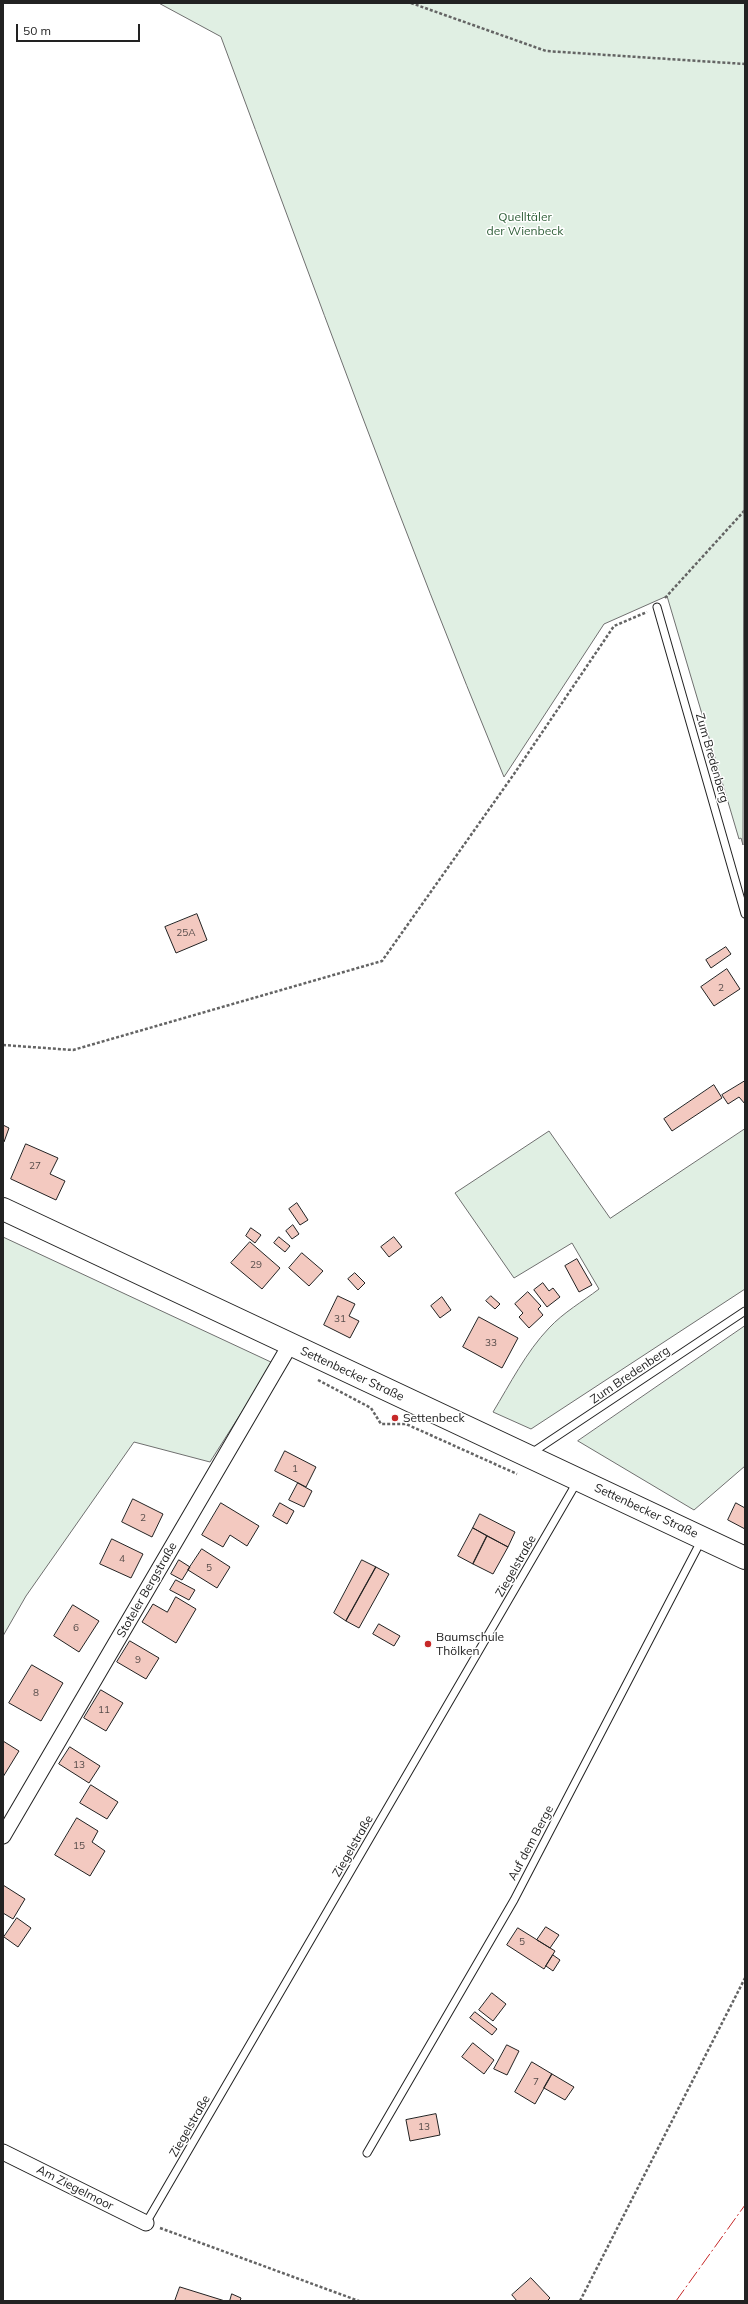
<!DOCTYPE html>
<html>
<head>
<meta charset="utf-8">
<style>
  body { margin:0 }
  #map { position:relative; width:748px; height:2304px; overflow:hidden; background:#fff; font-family:Mulish,sans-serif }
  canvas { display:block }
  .frame { position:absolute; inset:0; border:4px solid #222; pointer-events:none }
  .scale { position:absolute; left:16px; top:24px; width:124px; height:18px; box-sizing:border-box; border:2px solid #222; border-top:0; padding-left:5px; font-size:12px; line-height:14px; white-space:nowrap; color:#222; -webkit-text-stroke:3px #fff; paint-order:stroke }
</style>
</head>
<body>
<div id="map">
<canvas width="748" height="2304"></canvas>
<div class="frame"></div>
<div class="scale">50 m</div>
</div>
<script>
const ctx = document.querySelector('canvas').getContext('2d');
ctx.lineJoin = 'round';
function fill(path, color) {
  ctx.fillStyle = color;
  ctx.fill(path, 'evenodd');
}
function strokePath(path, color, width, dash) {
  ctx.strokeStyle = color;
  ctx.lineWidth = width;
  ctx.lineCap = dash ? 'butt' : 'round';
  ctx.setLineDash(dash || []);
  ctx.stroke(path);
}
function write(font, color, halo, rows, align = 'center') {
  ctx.font = font + ' Mulish,sans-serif';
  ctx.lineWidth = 3;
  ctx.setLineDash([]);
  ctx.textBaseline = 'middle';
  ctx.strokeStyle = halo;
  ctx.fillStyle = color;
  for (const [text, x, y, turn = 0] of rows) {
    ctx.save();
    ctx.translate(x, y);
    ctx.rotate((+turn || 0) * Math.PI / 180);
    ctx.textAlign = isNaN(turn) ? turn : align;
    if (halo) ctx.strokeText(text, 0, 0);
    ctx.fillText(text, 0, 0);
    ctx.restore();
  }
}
const green = new Path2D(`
  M159,3H745L743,845L741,838L739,839L667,596L604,624L504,777C403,533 313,284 221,37Z
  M745,1129V1289L531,1429L493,1412C510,1384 526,1352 549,1328C564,1312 582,1302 599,1289L572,1243L514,1278L455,1193L549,1131L610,1218Z
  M3,1237L273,1363L210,1462L134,1442L26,1596L3,1636Z
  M745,1326V1466L694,1510L578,1441Z`);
const building = new Path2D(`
  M197,914L207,940L176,953L165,927Z
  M726,947L731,954L711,968L706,960Z
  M727,969L740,989L714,1006L701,987Z
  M745,1081V1104L739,1097L728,1104L722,1095Z
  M714,1085L722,1098L672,1131L664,1119Z
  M3,1125L9,1128L4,1142H3Z
  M26,1144L58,1158L50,1174L65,1181L56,1200L11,1179Z
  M297,1203L308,1220L300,1225L289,1209Z
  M293,1225L299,1234L292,1239L286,1231Z
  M251,1228L261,1235L255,1243L246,1236Z
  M279,1237L290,1246L285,1252L274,1243Z
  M394,1237L402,1247L389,1257L381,1247Z
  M250,1242L280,1268L262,1289L231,1263Z
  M302,1253L323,1271L309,1286L289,1268Z
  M577,1259L592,1285L579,1292L565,1266Z
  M355,1273L365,1283L358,1290L348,1279Z
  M543,1283L549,1291L553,1288L560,1297L547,1307L534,1290Z
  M528,1292L541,1306L538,1309L543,1315L529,1328L519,1317L523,1313L515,1304Z
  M338,1296L355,1304L349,1316L359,1321L350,1338L324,1325Z
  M491,1296L500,1304L495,1309L486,1301Z
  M442,1297L451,1310L440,1318L431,1306Z
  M479,1317L518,1338L502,1368L463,1347Z
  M285,1451L316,1467L306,1487L275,1471Z
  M298,1483L312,1491L304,1507L289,1500Z
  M133,1499L163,1514L152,1537L122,1522Z
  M221,1503L259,1526L247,1546L230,1535L223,1547L202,1535Z
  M280,1503L294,1511L287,1524L273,1516Z
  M736,1503L745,1508V1529L728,1520Z
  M480,1514L515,1532L508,1547L473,1528Z
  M473,1528L487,1536L473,1564L458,1556Z
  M487,1536L508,1547L493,1574L473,1564Z
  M112,1539L143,1554L131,1578L100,1564Z
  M202,1549L230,1567L217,1588L188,1570Z
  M179,1560L190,1567L182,1580L171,1574Z
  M362,1560L376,1567L346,1621L334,1613Z
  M376,1567L389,1574L359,1628L346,1621Z
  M176,1580L195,1590L189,1600L170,1590Z
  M176,1597L196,1609L176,1643L142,1622L153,1604L167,1612Z
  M73,1605L99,1621L79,1652L54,1636Z
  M379,1624L400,1636L394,1646L373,1634Z
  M130,1641L159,1658L146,1679L117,1662Z
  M32,1665L63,1683L41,1721L9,1703Z
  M101,1690L123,1703L106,1731L84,1718Z
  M3,1741L19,1751L3,1777Z
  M70,1747L100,1766L89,1783L59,1764Z
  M91,1785L118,1802L107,1819L80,1803Z
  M77,1818L98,1831L92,1842L105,1851L90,1876L55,1855Z
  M3,1885L25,1899L13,1919L3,1913Z
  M17,1918L31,1928L18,1947L4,1937Z
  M546,1927L559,1935L550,1948L537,1940Z
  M518,1928L555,1951L544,1969L507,1945Z
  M553,1955L560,1960L553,1971L546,1966Z
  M492,1993L506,2004L493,2021L479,2010Z
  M475,2012L497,2029L492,2035L470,2018Z
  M473,2043L494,2060L484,2074L462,2057Z
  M507,2045L519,2051L507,2075L494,2069Z
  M532,2062L552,2074L535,2104L515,2092Z
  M552,2074L574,2087L565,2100L544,2088Z
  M436,2114L440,2135L410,2141L406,2120Z
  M531,2278L550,2298L547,2301H517L512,2295Z
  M180,2287L225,2301H175Z
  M232,2294L241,2298L240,2301H230Z`);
const path = new Path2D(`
  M411,3L546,51L745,64
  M665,598L745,510
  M3,1045L73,1050L382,961L514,774L614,626L647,612
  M318,1380L371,1408L381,1424H406L517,1474
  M160,2228L359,2301
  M580,2301L745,1978`);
const lane = new Path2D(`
  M657,607L745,914
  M530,1454L745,1311
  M367,2153L514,1900L701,1541
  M146,2223L577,1482`);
const street = new Path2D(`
  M3,1836L290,1345
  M3,2152L146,2223`);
const primary = new Path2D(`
  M3,1209L745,1558`);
const power = new Path2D(`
  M676,2301L745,2205`);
const markers = [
  [395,1418,4,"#c62828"],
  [428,1644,4,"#c62828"]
];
const numberNames = [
  ["25A",186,933],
  ["2",721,988],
  ["27",35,1166],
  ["29",256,1265],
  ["31",340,1319],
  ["33",491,1343],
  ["1",295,1469],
  ["2",143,1518],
  ["4",122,1559],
  ["5",209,1568],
  ["6",76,1628],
  ["9",138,1660],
  ["8",36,1693],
  ["11",104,1710],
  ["13",79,1765],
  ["15",79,1846],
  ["5",522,1942],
  ["7",536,2082],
  ["13",424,2127]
];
const parkNames = [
  ["Quelltäler",525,217],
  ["der Wienbeck",525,231]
];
const streetNames = [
  ["Zum Bredenberg",712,758,74],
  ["Settenbecker Straße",352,1374,25],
  ["Zum Bredenberg",630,1375,-34],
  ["Settenbecker Straße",646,1511,25],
  ["Ziegelstraße",516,1566,-60],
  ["Stoteler Bergstraße",147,1590,-60],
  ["Auf dem Berge",531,1843,-62],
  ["Ziegelstraße",353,1846,-60],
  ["Ziegelstraße",190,2126,-60],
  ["Am Ziegelmoor",75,2188,27]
];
const poiNames = [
  ["Settenbeck",403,1418],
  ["Baumschule",436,1637],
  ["Thölken",436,1651]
];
fill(green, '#e0efe3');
strokePath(green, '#6f6f6f', 1);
fill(building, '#f3c9c0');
strokePath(building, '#222', 1);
strokePath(lane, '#222', 9);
strokePath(street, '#222', 17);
strokePath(primary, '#222', 24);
strokePath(path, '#646464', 2.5, [3, 2]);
strokePath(lane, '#fff', 7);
strokePath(street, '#fff', 15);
strokePath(primary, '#fff', 22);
strokePath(power, '#c62828', 1, [14, 3, 2, 3]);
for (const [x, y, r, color] of markers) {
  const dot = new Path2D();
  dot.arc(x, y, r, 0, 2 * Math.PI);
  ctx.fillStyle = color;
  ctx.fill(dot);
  strokePath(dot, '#fff', 1.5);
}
write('10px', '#564c4a', null, numberNames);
write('12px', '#2f5e38', '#fff', parkNames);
write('12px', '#222', '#fff', streetNames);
write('12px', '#222', '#fff', poiNames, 'left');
</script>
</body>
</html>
